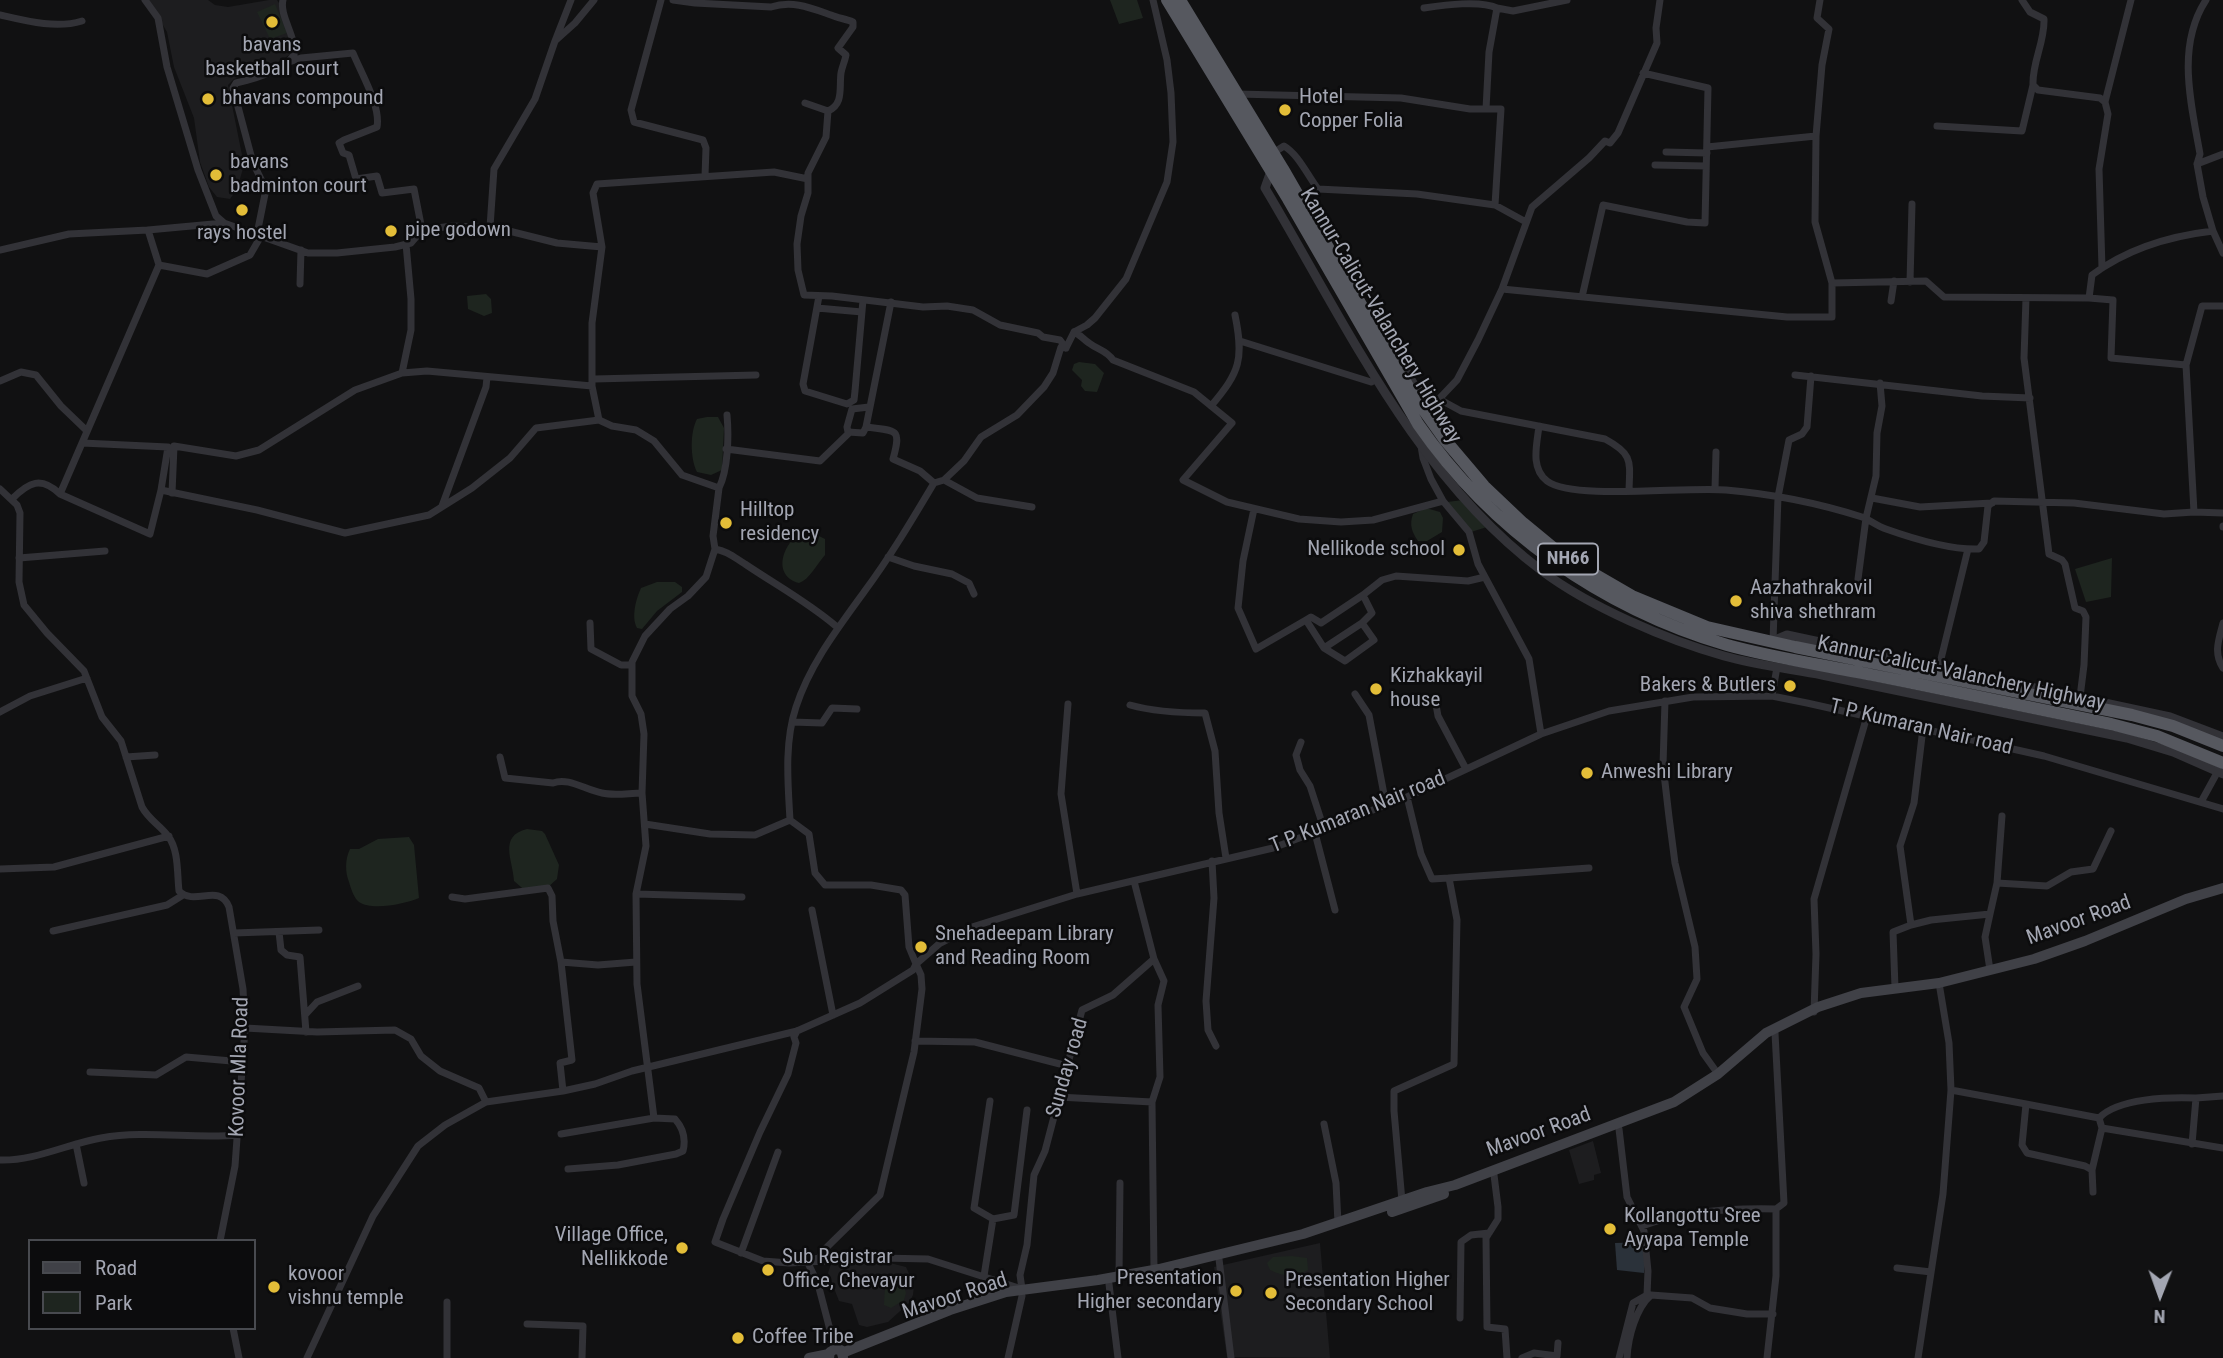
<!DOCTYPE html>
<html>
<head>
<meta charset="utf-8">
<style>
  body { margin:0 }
  #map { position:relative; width:2223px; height:1358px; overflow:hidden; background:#111112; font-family:"Roboto Condensed",sans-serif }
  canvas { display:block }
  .legend { position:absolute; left:28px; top:1239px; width:228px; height:91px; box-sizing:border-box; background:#0c0c0d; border:2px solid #484a4f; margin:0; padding:9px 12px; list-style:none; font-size:21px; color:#a3a6b2 }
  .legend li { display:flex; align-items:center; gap:14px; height:35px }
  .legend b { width:35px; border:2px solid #484a4f }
  .north { position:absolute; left:2125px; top:1260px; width:70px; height:70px; -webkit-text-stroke:5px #0c0c0d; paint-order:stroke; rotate:181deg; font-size:19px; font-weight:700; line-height:28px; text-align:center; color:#a3a6b2 }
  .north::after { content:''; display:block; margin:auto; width:24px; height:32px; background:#a3a6b2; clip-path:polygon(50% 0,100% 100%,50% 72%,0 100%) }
</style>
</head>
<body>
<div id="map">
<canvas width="2223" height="1358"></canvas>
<ul class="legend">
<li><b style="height:9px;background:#404147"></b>Road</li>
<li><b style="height:19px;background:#1e251f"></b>Park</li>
</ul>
<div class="north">N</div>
</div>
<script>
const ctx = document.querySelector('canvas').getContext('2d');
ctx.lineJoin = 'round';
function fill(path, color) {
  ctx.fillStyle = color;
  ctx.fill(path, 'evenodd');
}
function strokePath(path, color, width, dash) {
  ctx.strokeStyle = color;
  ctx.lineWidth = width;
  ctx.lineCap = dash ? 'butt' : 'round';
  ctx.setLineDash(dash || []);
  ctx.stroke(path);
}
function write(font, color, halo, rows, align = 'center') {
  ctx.font = font + ' "Roboto Condensed",sans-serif';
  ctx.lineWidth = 5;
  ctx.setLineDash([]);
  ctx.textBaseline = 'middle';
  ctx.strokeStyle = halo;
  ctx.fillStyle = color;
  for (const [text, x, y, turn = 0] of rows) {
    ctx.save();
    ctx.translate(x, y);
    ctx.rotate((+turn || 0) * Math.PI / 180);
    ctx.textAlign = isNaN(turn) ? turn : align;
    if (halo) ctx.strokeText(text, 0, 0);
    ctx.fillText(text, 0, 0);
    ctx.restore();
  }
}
const built = new Path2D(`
  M148,0H208L215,5L228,7L269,0H277L279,3L287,29L291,54L273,65L234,79L228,85L244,165L237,189L230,199L217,197L209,187L200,162L194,118L174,67L167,32Z
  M1593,1141L1601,1173L1594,1175V1180L1579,1184L1569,1150Z
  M1320,1243L1330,1358L1227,1357L1214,1267Z
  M882,1261L906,1267L914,1285L913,1295L909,1303L888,1322L867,1327L859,1325L852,1304L839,1301L828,1273L831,1264Z`);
const green = new Path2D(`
  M1110,0H1137L1143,18L1119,24Z
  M275,4L287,33L270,39L257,12Z
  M486,294L491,299L492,313L484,316L468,309L467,296Z
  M1079,362L1095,364L1104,373L1097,392L1085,391L1081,386L1082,380L1072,370L1074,364Z
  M707,417H718L724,428L722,470L711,475L697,472C690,458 690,432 697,419Z
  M1471,499L1487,527L1471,532L1447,502Z
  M1426,508L1440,512L1443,518L1442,532L1427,541H1418C1412,532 1409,525 1413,514Z
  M807,530L825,539V555C817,564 809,580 799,583C769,575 785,537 807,530Z
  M2112,558L2111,597L2086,602L2075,569Z
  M657,582H675L682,587V592L657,611L642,629L637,628C631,617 636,599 641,588Z
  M527,829L542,831L545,834L559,865L557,879L547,888L528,893L514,881C513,860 498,836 527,829Z
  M409,837L414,845L419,898C405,904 372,911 359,902C354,898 351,889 349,882C345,872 345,859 350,849H359L378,839Z
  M1292,1256L1307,1258L1308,1270C1293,1278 1285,1277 1270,1270L1267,1263L1273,1257Z
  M894,1275L902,1279L906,1293L904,1300L891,1308L884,1305C885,1292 883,1284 894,1275Z`);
const water = new Path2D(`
  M1645,1242L1644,1273L1617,1270L1615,1243Z`);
const minor = new Path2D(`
  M145,0L158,18L167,67L198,170L216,216L224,223L308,253H337L395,247L411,243L422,230L452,226L497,228L557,243L602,247L592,323V386L599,420L612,426L636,430L654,441L682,475L719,488L713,536L715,549L706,577L688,596L670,609L645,636L632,662V696L641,714L644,734L642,793L646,846L636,894L637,984L654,1118L675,1119C683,1128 686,1139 683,1151L676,1154L618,1165L568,1169
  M661,0L631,110L634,122L703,140L706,148L705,176
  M673,0L695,3L771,7C793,0 811,8 831,15C838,18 846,19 853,22V27L838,48L846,55C845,61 842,67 841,73C839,88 844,104 828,111L826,137L808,173V193L801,216L797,244L798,270L804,295L832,296L923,307L947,306L973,310L1000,325L1038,333L1043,337L1060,340L1066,348
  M1820,0L1817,18L1829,29L1822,65L1816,136L1815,222L1832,283
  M2022,0L2030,12L2044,19C2045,42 2032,62 2033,85L2038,90L2100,98L2105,102L2108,114L2099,169L2102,268
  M2206,0C2176,46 2191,103 2200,154L2197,164L2223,154
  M1424,8C1445,5 1480,0 1497,8L1489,52L1486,109
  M1497,8L1513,11L1567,0
  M0,15C26,21 56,29 82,21
  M555,41L571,0
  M289,62L301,58L353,53C361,73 381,106 377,127L344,140L339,143L343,153L349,155L356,179L377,176L382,193L414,189L422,230
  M1237,94L1401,98L1470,109H1501L1495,205
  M2105,102L2131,0
  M805,103L828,111
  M1937,126L2022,131L2033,85
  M1707,147L1816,136
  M1666,152L1707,153
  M1273,153L1284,146C1298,154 1308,176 1318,189L1417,194L1495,205L1526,222
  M2197,164L2203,197L2213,231C2170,236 2127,249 2092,275L2089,298L2113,300L2111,358L2186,365L2194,512L2223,513
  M1655,165L1706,166
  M490,227L494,169L535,99L555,41L575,23L594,0
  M148,230L224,223
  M2213,231L2223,253
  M257,234L266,189L253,163L233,88L236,83C254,79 283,71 294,55C297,37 279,16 283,0
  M261,236L250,255L207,274L159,265L60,494L150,534L161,490L257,510L345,533L429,515L472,488L510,458L536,428L599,420
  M602,247L593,193L597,184L774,172L808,179
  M0,250L69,234L148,230L159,265
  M1910,282L1912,204
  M300,284L301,250
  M1502,289L1787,317H1832V283L1926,281L1944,297L2089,298
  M819,296L803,384L805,391L847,404L854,400L855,391L863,300
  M1582,297L1603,205L1687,222L1705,223L1708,88L1643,73
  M2026,298L2024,358L2049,554L2062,560L2065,564L2075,608L2083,611L2086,617L2084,665L2080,697
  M1891,301L1894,281
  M891,302L866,427C896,431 902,427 893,459L920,471L934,483
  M817,308L862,312
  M1074,332C1081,335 1083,339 1089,343C1098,350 1106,350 1113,360L1194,392L1232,423L1183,480L1227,502L1299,519L1341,522L1373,520L1443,501
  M1240,341L1371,382L1377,379
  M1066,348L1074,332L1087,325L1095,318L1126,279L1167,182L1173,142L1171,93L1167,60L1153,0
  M2186,365L2202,306H2223
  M1397,368L1406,369C1415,385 1420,396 1439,399L1457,380L1478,340L1502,289L1532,207L1589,158L1605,141L1610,143L1618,133L1657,43L1656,28L1660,0
  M402,373L411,330V299L406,244
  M1795,375L1982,396L2030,398
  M594,379L756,375
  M0,381L21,372L36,375L61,406L87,431
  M1439,399L1461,411L1605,439C1633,454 1630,461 1629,490
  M1211,406C1240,372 1244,359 1235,315
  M1539,426C1537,444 1530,468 1547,481C1574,501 1688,486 1726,490C1773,494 1818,503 1862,517C1870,520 1877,526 1886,529C1914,539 1949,550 1979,549L1984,542L1988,506L1994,501L2074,503L2164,514L2194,512
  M866,427L863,433L848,432L847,427L852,409L869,407
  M82,443L168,447L161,490
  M1421,446L1423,458L1431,479L1443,501L1469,532L1478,564L1529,659L1541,734
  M726,449L820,461L850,432
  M944,480L964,461L981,437L1017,415L1044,387L1053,373L1061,347L1066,348
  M719,488C728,470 729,436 727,415
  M0,489L17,505L20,513L19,582L24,605L47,633L84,671L102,717L121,741L142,807C149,820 160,825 168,836C179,850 177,874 179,891C195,907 219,882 229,907L243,989L245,1028L235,1166L220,1241
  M1715,489L1716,452
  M172,493L174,446L236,456L259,450L355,390L402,373L427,371L592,386
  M1872,498L1920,507L1992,503
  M12,499C29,482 41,476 60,494
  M442,506L486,387L487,377
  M1254,509L1243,561L1238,608L1256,649L1306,620L1324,648L1345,661L1374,640L1362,623L1372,613L1363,595L1321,623L1311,617L1306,620
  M2223,526V527
  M715,549C728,551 735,558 745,564C776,585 808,602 837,627
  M888,557L914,566L952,574L969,583L974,594
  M19,558L105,551
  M1858,579L1866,518L1876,476L1877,433L1882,406L1880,383
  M1363,595L1382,580L1396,576L1468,581L1485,577
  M590,623L591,649L621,665H632
  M2223,623C2219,639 2213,653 2223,668
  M1773,641L1778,497L1789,440L1802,434L1807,427L1811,376
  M1324,648L1362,623
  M1940,663L1968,549
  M1355,694L1369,715L1386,805
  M1772,696L1777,667
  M1435,699L1438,716L1466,769
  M1665,701L1663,765L1669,817L1675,863L1695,947L1697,979L1684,1007L1703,1053L1718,1074
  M1068,704L1061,794L1077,894
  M1130,705C1155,712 1179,713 1205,713L1215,751L1219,813L1226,858
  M0,712L30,696L87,678
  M792,722L822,723L832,708L857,709
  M1301,742L1296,755L1300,770L1310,786L1324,829
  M126,757L155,755
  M500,757L505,778L553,783C569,777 585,790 602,793C615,796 629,793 642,793
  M2201,802L2218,771
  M645,824L710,834L755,835L790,820
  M1315,833L1335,910
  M1212,861L1214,898L1206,1001L1208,1030L1216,1046
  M0,869L54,867L169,836
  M1449,878L1589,868
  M1997,883L2047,886L2071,872L2093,869L2111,831
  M636,894L742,897
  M452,897L465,899L548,888L552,896L553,921L561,962L598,965L636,962
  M812,910L833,1015
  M1990,914L1997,883L2002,816
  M1911,925L1931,920L1990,914L1985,937L1990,970
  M53,931L167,905L183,895
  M279,932L281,950L287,955L300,957L306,1032
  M234,933L319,930
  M561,962L572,1060L560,1063L563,1091
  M1939,983L1949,1043L1951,1090L2026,1104L2022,1145L2027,1153L2085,1166L2092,1170L2093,1192
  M1895,988L1893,932L1911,925L1900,846L1914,803L1923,728
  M1814,1012L1816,954L1814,899L1867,716
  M305,1015L317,1002L358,986
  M245,1028L317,1032L395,1030L411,1039L421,1056L440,1071L479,1088L486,1102
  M797,1031L794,1037L796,1043L788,1074L760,1132L723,1219L715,1242L763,1261L789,1263L881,1258L928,1259L1022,1289L1020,1275L1027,1245L1034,1175L1045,1151L1082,1010L1113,995L1154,959L1134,881
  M915,1041L975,1042L1060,1064
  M90,1072L156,1075L186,1057L243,1062
  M1058,1097L1152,1102L1154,1270
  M1152,1102L1160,1077L1158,1005L1164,981L1154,959
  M2026,1104L2099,1118L2102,1128L2092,1170
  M2099,1118C2118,1098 2169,1097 2196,1098
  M1324,1124L1336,1183L1338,1223
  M2102,1128L2223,1148
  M561,1134L654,1118
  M76,1144L84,1183
  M2192,1144L2196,1098L2223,1096
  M0,1160C35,1161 67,1144 101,1138C146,1130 193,1139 238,1135
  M1494,1175L1498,1207V1219L1486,1238L1487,1327L1505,1329L1507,1358
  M1402,1201L1394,1111V1091L1454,1064L1457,920L1449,878L1432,879L1421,854L1407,797
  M993,1219L1014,1215L1027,1110
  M1642,1226C1683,1211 1732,1208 1776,1209
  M741,1253L778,1152
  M1219,1259L1231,1358
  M1897,1268L1931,1272
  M984,1276L993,1219L974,1208L990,1101
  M1119,1277L1120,1183
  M1109,1284L1118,1358
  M447,1302V1358
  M1460,1318L1461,1242L1471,1235L1489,1233
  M527,1324L583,1326L582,1358
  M233,1328L239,1358
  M835,1349L818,1284L807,1261L819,1258L824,1250L880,1195L914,1052L922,989L921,975L916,964L939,944L972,927L1077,894L1273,848L1407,797L1541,734L1609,711L1693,697L1772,696L1807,703L2044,756L2223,809
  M307,1358L373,1216L418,1146L445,1125L486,1102L563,1091L595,1084L632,1071L797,1031L860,1003L913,970L916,964L909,947L905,895L901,890L871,885H825L815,873L809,834L790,820C788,784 784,743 796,707C810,664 838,628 864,592C890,557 912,520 934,483L944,480L977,498L1032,507
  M1008,1358L1022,1296
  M1522,1358L1534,1353L1557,1356L1558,1343
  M1619,1358L1633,1303L1647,1295L1648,1271L1644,1231L1627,1197L1619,1129
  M1627,1358C1628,1337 1636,1308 1651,1295L1692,1298L1710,1308L1747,1314H1773
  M1767,1358L1776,1276V1209L1784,1203L1775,1033
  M1918,1358L1943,1194L1951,1090`);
const tertiary = new Path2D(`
  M1271,171L1265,188C1345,322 1415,476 1542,571C1590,607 1667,640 1724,656C1756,665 1790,669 1822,675
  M1773,641L1787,635L2170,717L2223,737
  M1819,672L1822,675L2127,738L2173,752L2223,774`);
const secondary = new Path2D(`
  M1392,1212L1444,1194
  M842,1353L950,1310L1006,1292L1098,1280L1159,1269L1303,1234L1427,1192L1455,1185L1674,1102L1718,1074L1766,1033L1818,1007L1861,993L1939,983L2034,959L2085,941L2186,899L2223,888
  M809,1358L829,1354
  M829,1358L830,1352L835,1349L841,1350L843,1357`);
const trunk = new Path2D(`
  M1167,0L1288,199L1418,424C1492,531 1602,608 1727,645C1774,658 1824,665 1872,675C1952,691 2032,708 2111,724L2157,736L2223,763
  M1180,0L1283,169L1413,395L1445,440L1484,486L1523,523L1563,556L1632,596L1707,627L1795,647L2132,715L2173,726L2223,746`);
const markers = [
  [272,22,7,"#e3bd38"],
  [208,99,7,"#e3bd38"],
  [1285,110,7,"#e3bd38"],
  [216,175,7,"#e3bd38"],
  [242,210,7,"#e3bd38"],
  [391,231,7,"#e3bd38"],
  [726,523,7,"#e3bd38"],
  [1459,550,7,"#e3bd38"],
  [1736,601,7,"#e3bd38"],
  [1790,686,7,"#e3bd38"],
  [1376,689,7,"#e3bd38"],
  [1587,773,7,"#e3bd38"],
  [921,947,7,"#e3bd38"],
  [1610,1229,7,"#e3bd38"],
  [682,1248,7,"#e3bd38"],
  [768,1270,7,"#e3bd38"],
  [274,1287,7,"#e3bd38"],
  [1236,1291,7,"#e3bd38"],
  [1271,1293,7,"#e3bd38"],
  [738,1338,7,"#e3bd38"]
];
const shields = [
  [1568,559,60]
];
const shieldNames = [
  ["NH66",1568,559]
];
const poiNames = [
  ["bavans",272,46,"center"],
  ["basketball court",272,70,"center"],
  ["Hotel",1299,98],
  ["Copper Folia",1299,122],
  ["bhavans compound",222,99],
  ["bavans",230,163],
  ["badminton court",230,187],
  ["pipe godown",405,231],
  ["rays hostel",242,234,"center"],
  ["Hilltop",740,511],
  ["residency",740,535],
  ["Nellikode school",1445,550,"right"],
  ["Aazhathrakovil",1750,589],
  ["shiva shethram",1750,613],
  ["Kizhakkayil",1390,677],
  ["house",1390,701],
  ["Bakers & Butlers",1776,686,"right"],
  ["Anweshi Library",1601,773],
  ["Snehadeepam Library",935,935],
  ["and Reading Room",935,959],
  ["Kollangottu Sree",1624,1217],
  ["Ayyapa Temple",1624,1241],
  ["Village Office,",668,1236,"right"],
  ["Nellikkode",668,1260,"right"],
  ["Sub Registrar",782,1258],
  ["Office, Chevayur",782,1282],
  ["kovoor",288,1275],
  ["vishnu temple",288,1299],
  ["Presentation",1222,1279,"right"],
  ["Higher secondary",1222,1303,"right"],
  ["Presentation Higher",1285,1281],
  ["Secondary School",1285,1305],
  ["Coffee Tribe",752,1338]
];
const streetNames = [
  ["Kannur-Calicut-Valanchery Highway",1380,316,59],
  ["Kannur-Calicut-Valanchery Highway",1961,674,12],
  ["T P Kumaran Nair road",1921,728,13],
  ["T P Kumaran Nair road",1358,813,-22],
  ["Mavoor Road",2079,921,-20],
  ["Kovoor Mla Road",240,1067,-88],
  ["Sunday road",1068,1068,-74],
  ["Mavoor Road",1539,1133,-20],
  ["Mavoor Road",955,1297,-18]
];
fill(built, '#1d1d1f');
fill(green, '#1e251f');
fill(water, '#2b323a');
strokePath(minor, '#323237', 7);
strokePath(tertiary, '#323237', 9);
strokePath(secondary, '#404147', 10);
strokePath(trunk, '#56585f', 12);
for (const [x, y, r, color] of markers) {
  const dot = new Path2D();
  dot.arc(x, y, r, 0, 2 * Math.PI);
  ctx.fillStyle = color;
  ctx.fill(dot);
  strokePath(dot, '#0c0c0d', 2.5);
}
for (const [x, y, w] of shields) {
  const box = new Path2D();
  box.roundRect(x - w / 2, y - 15.5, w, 31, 5);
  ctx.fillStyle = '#0c0c0d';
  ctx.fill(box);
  strokePath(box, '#a3a6b2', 2);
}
write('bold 19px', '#a3a6b2', null, shieldNames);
write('21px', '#a3a6b2', '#0c0c0d', poiNames, 'left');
write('21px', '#a3a6b2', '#0c0c0d', streetNames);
</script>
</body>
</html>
